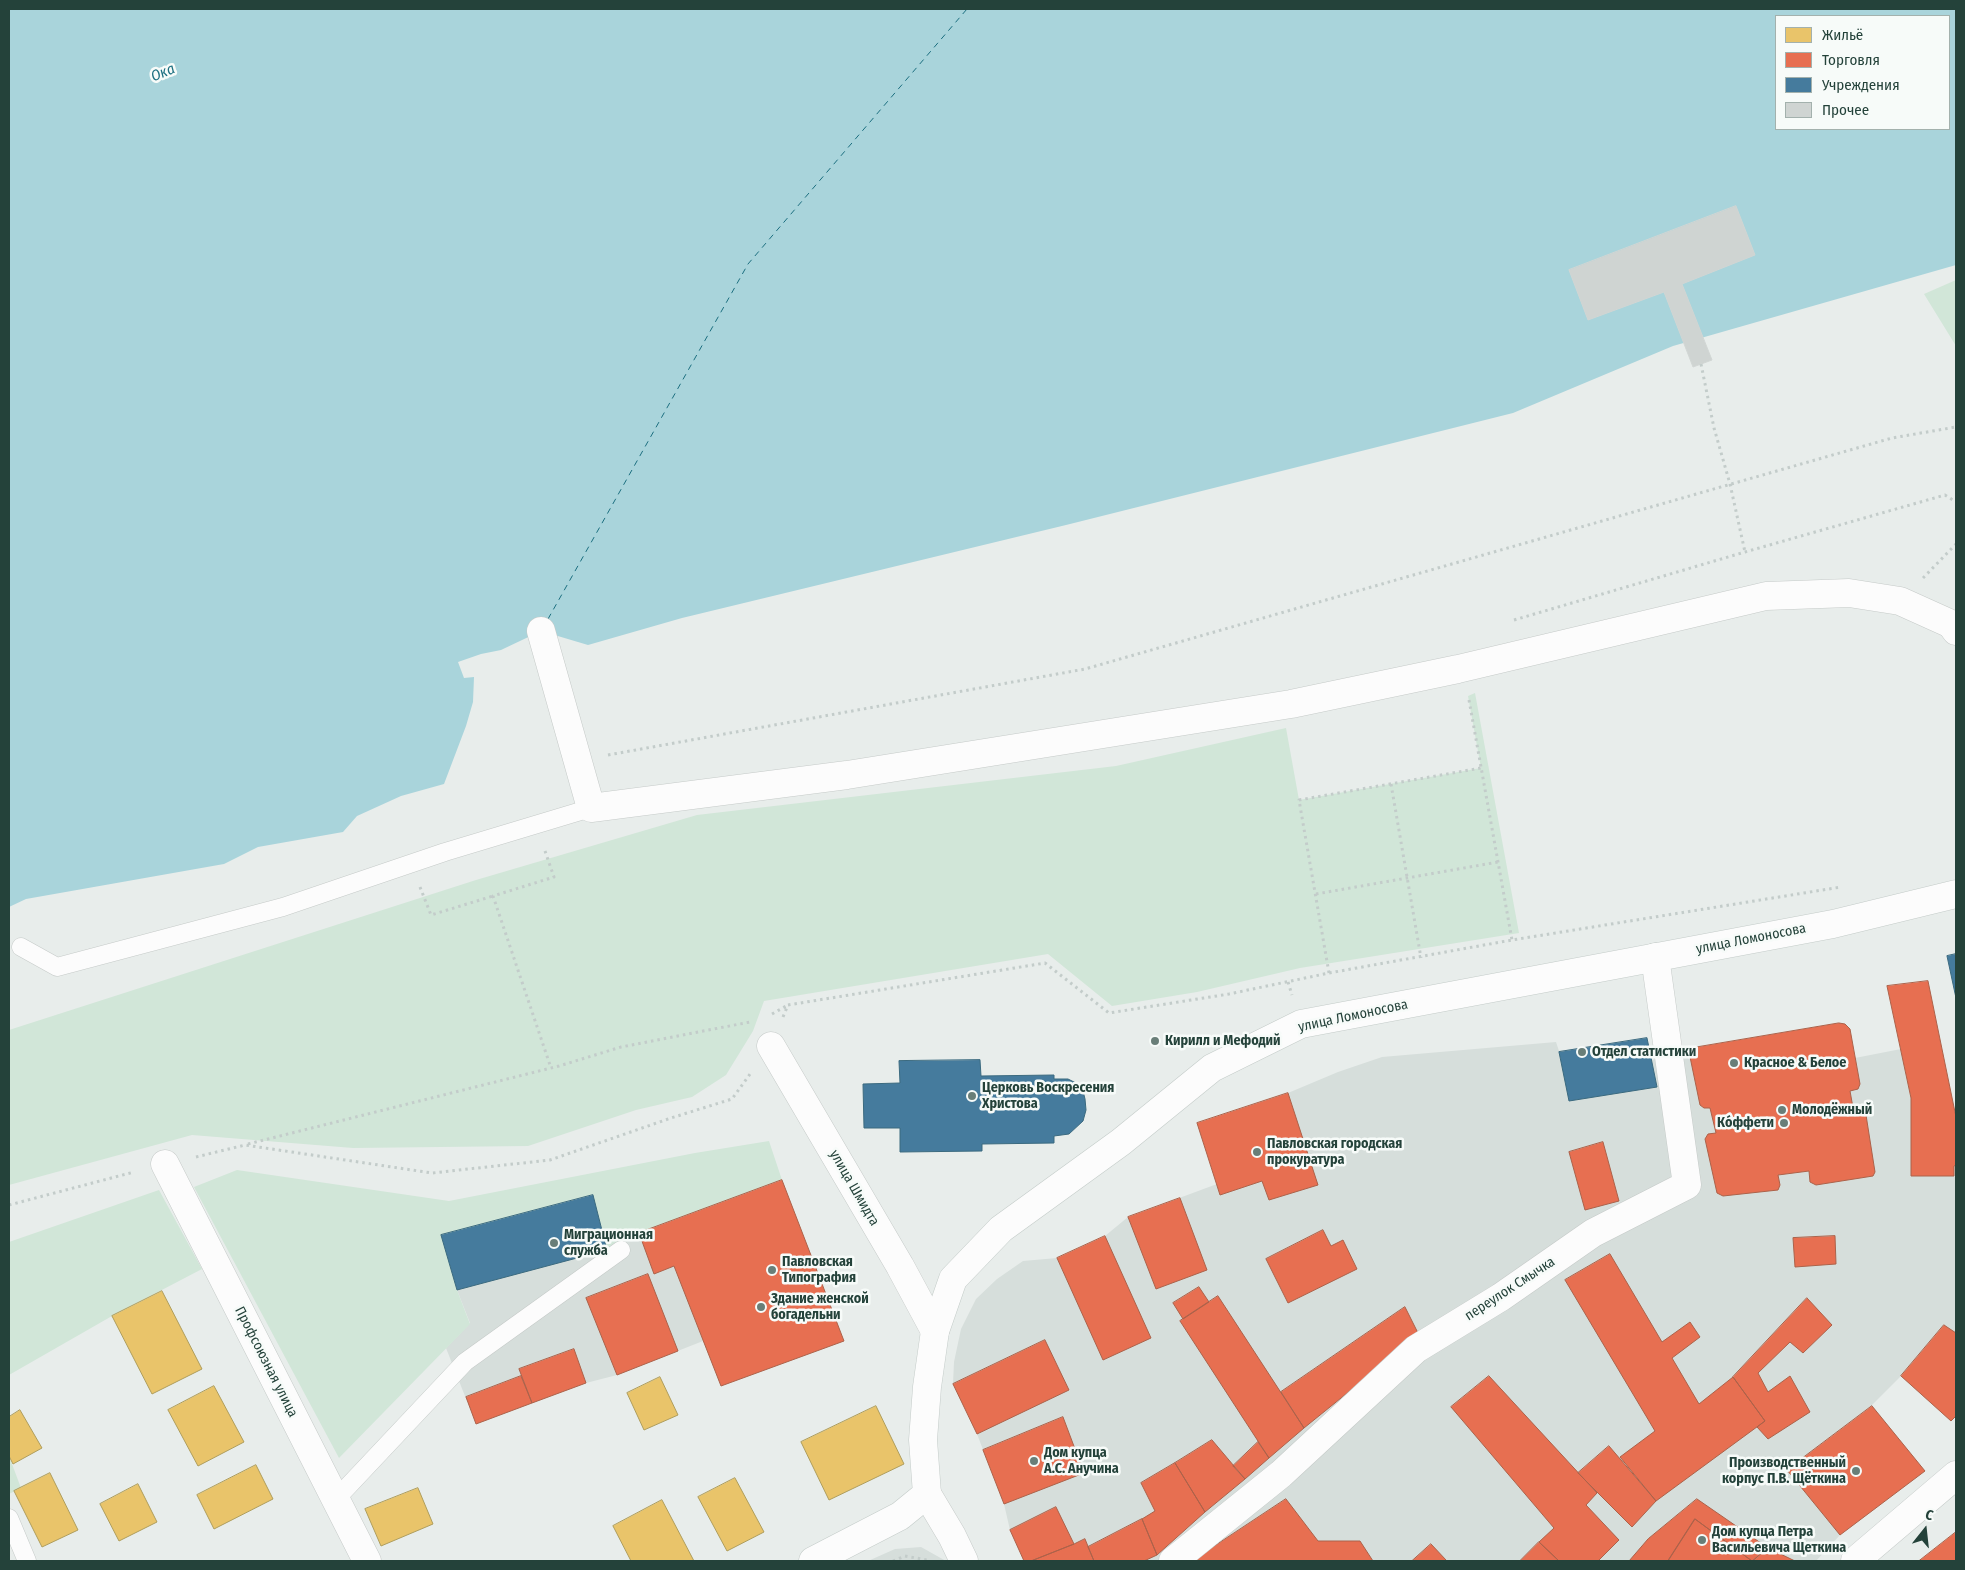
<!DOCTYPE html>
<html>
<head>
<meta charset="utf-8">
<style>
  body { margin:0 }
  #map { position:relative; width:1965px; height:1570px; overflow:hidden; background:#e8edeb; font-family:"Fira Sans Condensed",sans-serif }
  canvas { display:block }
  .frame { position:absolute; inset:0; border:10px solid #24423a; pointer-events:none }
  .legend { position:absolute; left:1775px; top:15px; width:175px; height:115px; box-sizing:border-box; background:#f7fbf9; border:1px solid #a3b1ad; margin:0; padding:6px 9px; list-style:none; font-size:15px; color:#24423a }
  .legend li { display:flex; align-items:center; gap:10px; height:25px }
  .legend b { width:25px; border:1px solid #a3b1ad }
  .north { position:absolute; left:1900px; top:1505px; width:50px; height:50px; -webkit-text-stroke:4px #f7fbf9; paint-order:stroke; rotate:16deg; font-size:14px; font-weight:700; line-height:20px; text-align:center; color:#24423a }
  .north::after { content:''; display:block; margin:auto; width:18px; height:22px; background:#24423a; clip-path:polygon(50% 0,100% 100%,50% 72%,0 100%) }
</style>
</head>
<body>
<div id="map">
<canvas width="1965" height="1570"></canvas>
<div class="frame"></div>
<ul class="legend">
<li><b style="height:14px;background:#e9c46a"></b>Жильё</li>
<li><b style="height:14px;background:#e76f51"></b>Торговля</li>
<li><b style="height:14px;background:#457b9d"></b>Учреждения</li>
<li><b style="height:14px;background:#cfd4d2"></b>Прочее</li>
</ul>
<div class="north">С</div>
</div>
<script>
const ctx = document.querySelector('canvas').getContext('2d');
ctx.lineJoin = 'round';
function fill(path, color) {
  ctx.fillStyle = color;
  ctx.fill(path, 'evenodd');
}
function strokePath(path, color, width, dash) {
  ctx.strokeStyle = color;
  ctx.lineWidth = width;
  ctx.lineCap = dash ? 'butt' : 'round';
  ctx.setLineDash(dash || []);
  ctx.stroke(path);
}
function write(font, color, halo, rows, align = 'center') {
  ctx.font = font + ' "Fira Sans Condensed",sans-serif';
  ctx.lineWidth = 5;
  ctx.setLineDash([]);
  ctx.textBaseline = 'middle';
  ctx.strokeStyle = halo;
  ctx.fillStyle = color;
  for (const [text, x, y, turn = 0] of rows) {
    ctx.save();
    ctx.translate(x, y);
    ctx.rotate((+turn || 0) * Math.PI / 180);
    ctx.textAlign = isNaN(turn) ? turn : align;
    if (halo) ctx.strokeText(text, 0, 0);
    ctx.fillText(text, 0, 0);
    ctx.restore();
  }
}
const built = new Path2D(`
  M1839,1023L1845,1024L1850,1029L1855,1058L1901,1049L1911,1098V1176H1953L1954,1166L1956,1165V1416L1951,1421L1901,1376L1872,1405L1925,1471L1840,1535L1816,1561H1024L1010,1530L1004,1504L977,1434L953,1384L954,1362L961,1329L976,1299L997,1279L1023,1261L1057,1258L1105,1236L1128,1217L1217,1184L1197,1123L1288,1093L1338,1072L1382,1057L1556,1042L1559,1051L1647,1038L1652,1060L1689,1052L1692,1048Z
  M782,1180L844,1341L721,1386L703,1341L617,1375L586,1383L476,1424L446,1348L470,1323L457,1290L441,1235L593,1195L608,1250L639,1233Z
  M921,1547L946,1561H868L895,1549Z`);
const green = new Path2D(`
  M1956,280V346L1924,294Z
  M1475,693L1519,933L1300,968L1197,992L1112,1006L1048,954L764,1001L753,1031L726,1075L692,1097L636,1110L528,1146L353,1148L192,1135L9,1185V1030L476,880L697,815L1116,766L1286,728L1299,800L1481,768L1468,696Z
  M769,1141L782,1180L639,1233L607,1250L592,1195L442,1235L457,1290L470,1324L339,1458L194,1187L237,1170L449,1201L695,1153Z
  M159,1190L202,1269L112,1316L9,1375V1242Z
  M9,1456L21,1488L9,1494Z`);
const water = new Path2D(`
  M9,9H1956V265L1673,346L1513,413L1066,525L682,618L588,645L541,631L501,650L481,654L458,662L464,678L474,677L473,702L466,726L444,784L401,796L357,816L343,832L258,847L224,864L26,899L9,907ZM1776,16H1949V129H1776Z`);
const homes = new Path2D(`
  M162,1291L202,1369L152,1394L112,1316Z
  M660,1377L678,1415L644,1430L627,1393Z
  M214,1386L244,1442L198,1466L168,1410Z
  M876,1406L904,1464L829,1500L801,1442Z
  M20,1410L42,1448L13,1464L9,1456V1417Z
  M256,1465L273,1499L214,1529L197,1495Z
  M50,1473L78,1530L42,1547L14,1491Z
  M735,1478L764,1532L727,1551L698,1497Z
  M138,1484L157,1522L119,1541L100,1504Z
  M418,1488L433,1524L381,1546L365,1509Z
  M662,1500L694,1561H631L613,1526Z`);
const shops = new Path2D(`
  M1928,981L1956,1117V1165L1954,1166V1176H1911V1098L1887,986Z
  M1839,1023L1845,1024L1850,1029L1860,1084L1858,1089L1850,1091L1854,1113L1861,1111L1866,1115L1875,1172L1873,1176L1816,1185L1810,1182L1809,1171L1778,1175L1780,1185L1778,1190L1723,1196L1717,1193L1705,1139L1708,1134L1716,1133L1710,1108H1704L1700,1105L1689,1052L1692,1048Z
  M1288,1093L1318,1185L1269,1200L1262,1181L1220,1195L1197,1123Z
  M1603,1142L1619,1201L1585,1210L1569,1152Z
  M782,1180L844,1341L721,1386L674,1266L654,1274L639,1233Z
  M1180,1198L1207,1270L1156,1289L1128,1217Z
  M1323,1230L1331,1246L1343,1240L1357,1269L1288,1303L1266,1259Z
  M1105,1236L1151,1338L1103,1360L1057,1258Z
  M1835,1236L1836,1264L1795,1267L1793,1238Z
  M1610,1254L1662,1342L1690,1322L1700,1337L1672,1358L1699,1404L1733,1377L1765,1421L1656,1501L1620,1457L1655,1431L1565,1280Z
  M648,1274L678,1351L617,1375L586,1298Z
  M1199,1287L1209,1302L1183,1319L1173,1303Z
  M1218,1296L1304,1428L1269,1458L1180,1321Z
  M1807,1298L1832,1325L1803,1353L1790,1342L1758,1373L1768,1392L1790,1376L1810,1412L1768,1439L1757,1427L1765,1421L1733,1377Z
  M1405,1307L1419,1335L1304,1428L1281,1392Z
  M1944,1325L1956,1333V1416L1951,1421L1901,1376Z
  M1045,1340L1069,1390L977,1434L953,1384Z
  M574,1349L586,1383L532,1403L519,1369Z
  M521,1376L532,1403L476,1424L466,1397Z
  M1489,1376L1597,1493L1586,1505L1619,1540L1598,1561H1559L1539,1542L1554,1528L1451,1407Z
  M1872,1406L1925,1471L1840,1535L1787,1470Z
  M1063,1417L1084,1473L1004,1504L983,1450Z
  M1212,1440L1245,1479L1205,1512L1175,1463Z
  M1258,1442L1269,1458L1245,1479L1233,1466Z
  M1609,1446L1656,1501L1632,1527L1578,1473Z
  M1175,1463L1205,1512L1157,1555L1142,1519L1155,1511L1141,1483Z
  M1286,1499L1318,1541H1360L1373,1561H1192Z
  M1697,1499L1768,1548L1752,1561L1695,1519L1668,1561H1629L1648,1539Z
  M1056,1507L1074,1544L1031,1561H1024L1010,1530Z
  M1142,1519L1157,1555L1144,1561H1094L1088,1547Z
  M1695,1519L1752,1561H1668Z
  M1956,1532V1561H1919Z
  M1085,1539L1094,1561H1031L1074,1544Z
  M1539,1542L1559,1561H1520Z
  M1431,1544L1446,1560L1445,1561H1412Z
  M1768,1548L1795,1561H1753Z`);
const public = new Path2D(`
  M1956,954V998L1947,956Z
  M1647,1038L1657,1087L1569,1101L1559,1052Z
  M980,1060L981,1076L1054,1075V1079H1068L1076,1083L1083,1091L1085,1099L1086,1110L1083,1121L1069,1134L1054,1136V1143L982,1144V1151L900,1152V1128H864L863,1084L900,1083L899,1061Z
  M593,1195L607,1250L457,1290L441,1235Z`);
const ferry = new Path2D(`
  M548,619L748,264L967,9`);
const building = new Path2D(`
  M1736,206L1755,255L1682,284L1712,360L1693,367L1664,292L1588,320L1569,270Z`);
const path = new Path2D(`
  M1701,364L1714,428L1730,484L1745,552
  M1923,578L1956,544
  M1514,620L1745,552L1945,495L1956,502
  M1469,700L1512,940
  M608,755L1085,669L1892,438L1956,427
  M1391,784L1421,958
  M545,851L554,877L493,896L551,1068
  M420,887L431,915L493,896
  M1316,894L1498,862
  M1329,973L1299,800L1481,768
  M1288,982L1292,995
  M772,1014L788,1005
  M783,1017L788,1005L1045,963L1109,1013L1229,994L1329,973L1512,940L1841,887
  M248,1144L559,1066L621,1047L750,1022
  M196,1157L245,1145L432,1173L550,1160L671,1118L732,1099L750,1074
  M9,1205L134,1172
  M893,1561L905,1556L927,1560`);
const lane = new Path2D(`
  M21,947L57,967L283,907L445,852L591,808
  M336,1499L465,1362L621,1250
  M9,1518L27,1561`);
const street = new Path2D(`
  M541,631L591,808L847,775L1291,704L1458,669L1766,596L1849,593L1900,601L1951,624L1956,631
  M771,1046L900,1266L935,1331
  M165,1164L367,1561
  M927,1494L952,1536L964,1561
  M1173,1561L1281,1474L1416,1349L1501,1297L1593,1233L1687,1185L1655,957
  M1855,1561L1956,1475`);
const secondary = new Path2D(`
  M813,1561L900,1516L927,1494L923,1440L927,1387L935,1331L953,1279L1001,1229L1121,1142L1212,1068L1301,1024L1833,924L1956,894`);
const markers = [
  [1155,1041,5,"#697e78"],
  [1582,1052,5,"#697e78"],
  [1734,1063,5,"#697e78"],
  [972,1096,5,"#697e78"],
  [1782,1110,5,"#697e78"],
  [1784,1123,5,"#697e78"],
  [1257,1152,5,"#697e78"],
  [554,1243,5,"#697e78"],
  [772,1270,5,"#697e78"],
  [761,1307,5,"#697e78"],
  [1034,1461,5,"#697e78"],
  [1856,1471,5,"#697e78"],
  [1702,1540,5,"#697e78"]
];
const streetNames = [
  ["улица Ломоносова",1751,939,-11],
  ["улица Ломоносова",1353,1016,-12],
  ["улица Шмидта",854,1188,60],
  ["переулок Смычка",1510,1289,-33],
  ["Профсоюзная улица",266,1362,63]
];
const poiNames = [
  ["Кирилл и Мефодий",1165,1041],
  ["Отдел статистики",1592,1052],
  ["Красное & Белое",1744,1063],
  ["Церковь Воскресения",982,1088],
  ["Христова",982,1104],
  ["Молодёжный",1792,1110],
  ["Кóффети",1774,1123,"right"],
  ["Павловская городская",1267,1144],
  ["прокуратура",1267,1160],
  ["Миграционная",564,1235],
  ["служба",564,1251],
  ["Павловская",782,1262],
  ["Типография",782,1278],
  ["Здание женской",771,1299],
  ["богадельни",771,1315],
  ["Дом купца",1044,1453],
  ["А.С. Анучина",1044,1469],
  ["Производственный",1846,1463,"right"],
  ["корпус П.В. Щёткина",1846,1479,"right"],
  ["Дом купца Петра",1712,1532],
  ["Васильевича Щеткина",1712,1548]
];
const waterNames = [
  ["Ока",163,73,-23]
];
fill(built, '#d6dedb');
fill(green, '#d1e6d8');
fill(water, '#a9d4db');
fill(homes, '#e9c46a');
strokePath(homes, '#ae9d5c', 1);
fill(shops, '#e76f51');
strokePath(shops, '#ac624a', 1);
fill(public, '#457b9d');
strokePath(public, '#3b6a7f', 1);
strokePath(ferry, '#1c6f80', 1, [6, 5]);
fill(building, '#cfd4d2');
strokePath(building, '#d1d6d4', 1);
strokePath(lane, '#c5cac8', 19);
strokePath(street, '#c5cac8', 29);
strokePath(secondary, '#c3cbc8', 29);
strokePath(path, '#c3ccca', 3, [2.5, 4]);
strokePath(lane, '#fcfcfc', 18);
strokePath(street, '#fcfcfc', 28);
strokePath(secondary, '#fcfcfc', 28);
for (const [x, y, r, color] of markers) {
  const dot = new Path2D();
  dot.arc(x, y, r, 0, 2 * Math.PI);
  ctx.fillStyle = color;
  ctx.fill(dot);
  strokePath(dot, '#f7fbf9', 2);
}
write('14px', '#24423a', '#f7fbf9', streetNames);
write('bold 14px', '#24423a', '#f7fbf9', poiNames, 'left');
write('italic 15px', '#1c6f80', '#f7fbf9', waterNames);
</script>
</body>
</html>
